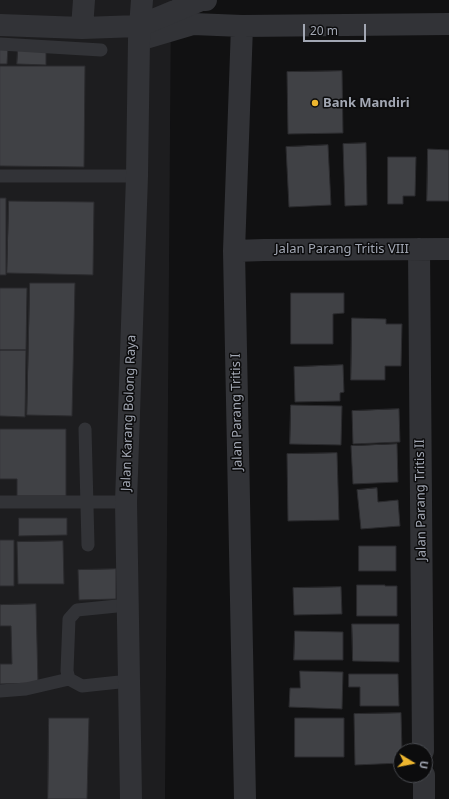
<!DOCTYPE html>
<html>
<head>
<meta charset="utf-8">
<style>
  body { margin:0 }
  #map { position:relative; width:449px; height:799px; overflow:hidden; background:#111112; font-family:"Noto Sans",sans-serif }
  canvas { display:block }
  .north { position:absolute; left:393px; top:743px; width:40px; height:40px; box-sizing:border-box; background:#0c0c0d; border:1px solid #484a4f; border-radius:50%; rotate:100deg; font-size:11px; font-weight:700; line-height:16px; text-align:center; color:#a2a7b3 }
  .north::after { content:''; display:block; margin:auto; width:14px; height:18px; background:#edb62f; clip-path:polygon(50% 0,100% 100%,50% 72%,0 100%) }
  .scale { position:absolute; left:303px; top:24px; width:63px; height:18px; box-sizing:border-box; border:2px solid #a2a7b3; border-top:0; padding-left:5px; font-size:12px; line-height:14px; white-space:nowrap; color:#a2a7b3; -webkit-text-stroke:3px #0c0c0d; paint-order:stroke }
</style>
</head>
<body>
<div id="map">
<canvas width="449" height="799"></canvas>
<div class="north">U</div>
<div class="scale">20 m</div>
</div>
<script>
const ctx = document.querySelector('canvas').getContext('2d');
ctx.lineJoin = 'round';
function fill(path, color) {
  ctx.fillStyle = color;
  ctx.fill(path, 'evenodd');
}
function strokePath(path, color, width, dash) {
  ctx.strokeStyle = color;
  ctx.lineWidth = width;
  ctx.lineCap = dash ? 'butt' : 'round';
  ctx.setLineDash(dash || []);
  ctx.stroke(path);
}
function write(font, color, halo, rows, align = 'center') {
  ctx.font = font + ' "Noto Sans",sans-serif';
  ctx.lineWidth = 3;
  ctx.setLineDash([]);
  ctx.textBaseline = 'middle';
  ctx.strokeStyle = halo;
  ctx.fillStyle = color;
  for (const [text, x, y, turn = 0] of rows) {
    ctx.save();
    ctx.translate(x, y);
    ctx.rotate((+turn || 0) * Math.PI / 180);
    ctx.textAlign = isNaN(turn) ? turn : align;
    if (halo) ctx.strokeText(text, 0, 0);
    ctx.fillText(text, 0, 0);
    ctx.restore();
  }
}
const built = new Path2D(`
  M0,0H171L165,799H0Z`);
const building = new Path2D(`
  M0,47H8L7,64H0Z
  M18,49L46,50V65L17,64Z
  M0,66H85L84,167L0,166Z
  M342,71L343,133L288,134L287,72Z
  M366,143L367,205L345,206L343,144Z
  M328,145L331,205L289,207L286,147Z
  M428,149L449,150V201H427Z
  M388,157H416L415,196H403V204H388Z
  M0,198H6V275H0Z
  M9,201L94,202L93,275L7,273Z
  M30,283H75L72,416L27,415Z
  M0,288H27L26,350H0Z
  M291,293H344V313L333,314V344H291Z
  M352,318L386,319V324H402L401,366H385V380H351Z
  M0,350H26L25,417L0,416Z
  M343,365L344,392L340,393V401L295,402L294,367Z
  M291,405L342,406L341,445L290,444Z
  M399,409L400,442L353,444L352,411Z
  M0,429H66V496H17V479H0Z
  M397,444L398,482L353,484L351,446Z
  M337,453L339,520L288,521L287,454Z
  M377,488L378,502L398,500L400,526L361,529L357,490Z
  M19,518H67V535L19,536Z
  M0,540H14V586H0Z
  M63,541L64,584H18L17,542Z
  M359,546H396V571H359Z
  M116,569V599L79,600L78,570Z
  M357,585H385V586H397V616H357Z
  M341,587L342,614L294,615L293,588Z
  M36,604L38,683L0,684V664H12L11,626H0V605Z
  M352,624H399V662L353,661Z
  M295,631L343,632V660H294Z
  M300,671L343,672L342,709L289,707L290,688H300Z
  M349,674H398L399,706H360V687H349Z
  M401,713L402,751H401V763L355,765L354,714Z
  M49,718H89L87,799H48Z
  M295,718H344V757H295Z`);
const service = new Path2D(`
  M0,44L101,50
  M0,176H137
  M85,429L88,545
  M0,502H126
  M69,679L67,671L69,619L77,610L127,605
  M0,691L26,689L69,679L82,686L129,681`);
const minor = new Path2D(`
  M242,26L234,251L245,799
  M139,40L193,24L242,26L449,24
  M419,249L423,751
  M234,251L264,250L449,249
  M424,775V799`);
const tertiary = new Path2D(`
  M0,25L82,28L139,26L201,0H206
  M82,28L84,0
  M131,799L126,502L137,176L139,40L142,0`);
const markers = [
  [315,103,4,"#edb62f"]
];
const poiNames = [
  ["Bank Mandiri",323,103]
];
const streetNames = [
  ["Jalan Parang Tritis VIII",342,249],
  ["Jalan Parang Tritis I",237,412,-91],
  ["Jalan Karang Bolong Raya",129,413,-88],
  ["Jalan Parang Tritis II",421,500,-91]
];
fill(built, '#1d1d1f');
fill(building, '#404145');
strokePath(building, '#2b2b2e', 1);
strokePath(service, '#323337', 13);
strokePath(minor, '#323337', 22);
strokePath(tertiary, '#323337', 22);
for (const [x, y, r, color] of markers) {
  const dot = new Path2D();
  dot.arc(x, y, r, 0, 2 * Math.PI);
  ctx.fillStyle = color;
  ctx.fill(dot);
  strokePath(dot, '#0c0c0d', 1.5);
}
write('bold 13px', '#a2a7b3', '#0c0c0d', poiNames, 'left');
write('13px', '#a2a7b3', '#0c0c0d', streetNames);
</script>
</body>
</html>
